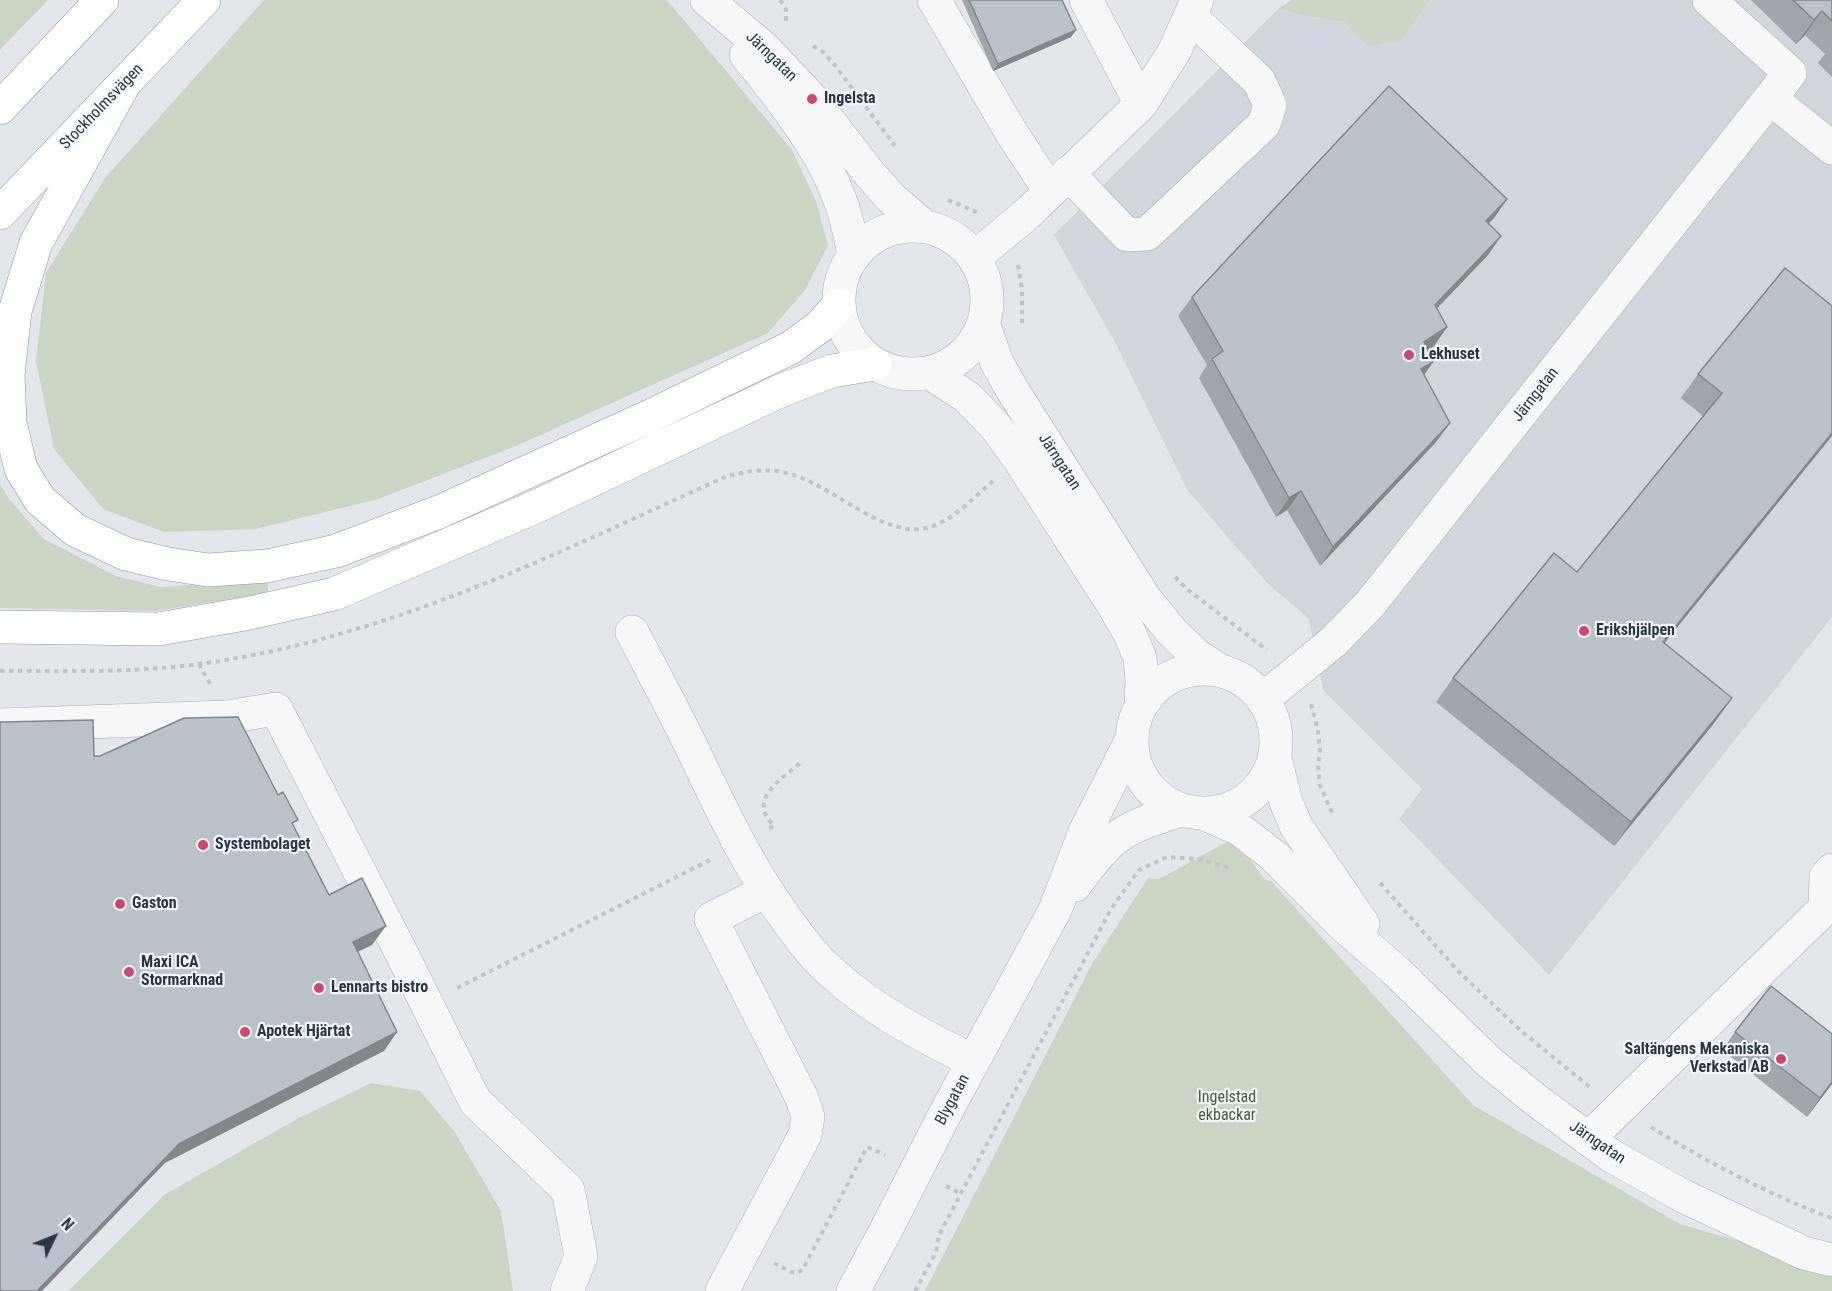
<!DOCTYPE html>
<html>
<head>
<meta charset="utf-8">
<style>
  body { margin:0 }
  #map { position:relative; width:1832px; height:1291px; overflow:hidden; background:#e3e7eb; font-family:"Roboto Condensed",sans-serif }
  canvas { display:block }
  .north { position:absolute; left:24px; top:1207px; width:60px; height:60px; -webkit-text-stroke:4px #f2f6f8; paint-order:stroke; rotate:47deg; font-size:16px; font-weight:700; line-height:24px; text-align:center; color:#2a3643 }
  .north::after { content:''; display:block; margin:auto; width:21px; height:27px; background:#2a3643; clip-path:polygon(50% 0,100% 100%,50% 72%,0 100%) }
</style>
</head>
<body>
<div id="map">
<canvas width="1832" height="1291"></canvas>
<div class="north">N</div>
</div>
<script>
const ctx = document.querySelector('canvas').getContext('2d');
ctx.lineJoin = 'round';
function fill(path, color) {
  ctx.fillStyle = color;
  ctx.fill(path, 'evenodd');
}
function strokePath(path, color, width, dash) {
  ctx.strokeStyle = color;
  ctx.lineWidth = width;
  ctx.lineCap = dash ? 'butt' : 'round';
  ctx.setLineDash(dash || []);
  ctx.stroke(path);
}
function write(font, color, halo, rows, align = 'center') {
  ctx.font = font + ' "Roboto Condensed",sans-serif';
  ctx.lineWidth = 4.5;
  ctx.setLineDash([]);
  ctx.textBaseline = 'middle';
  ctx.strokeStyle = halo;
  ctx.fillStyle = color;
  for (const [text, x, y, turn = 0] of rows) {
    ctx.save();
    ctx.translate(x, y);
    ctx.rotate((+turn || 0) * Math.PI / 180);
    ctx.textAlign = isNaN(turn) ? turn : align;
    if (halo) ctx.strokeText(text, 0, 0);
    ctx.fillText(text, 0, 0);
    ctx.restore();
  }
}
const built = new Path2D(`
  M1430,0H1832V617L1549,975L1399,819L1422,789L1323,690L1309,619L1267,583L1188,491L1114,340L1054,235L1278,9L1311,17L1345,22L1403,39Z`);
const green = new Path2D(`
  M0,0H48L0,50Z
  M264,0H667L792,150L816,201L828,246L805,290L768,333L516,446L378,499L256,529L164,532L103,509L54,449L36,361L46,273L105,178Z
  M1292,0H1430L1403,39L1368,46L1345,22L1311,17L1278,9Z
  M0,484L9,499L44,539L116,576L161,587L268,579V593L156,611L0,608Z
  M1236,837L1237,841L1265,880L1271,881L1473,1105L1680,1224L1832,1268V1291H925L1092,964L1148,878L1159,879Z
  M371,1083L420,1091L454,1131L501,1211L513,1291H68L164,1195L295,1120Z`);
const path = new Path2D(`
  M780,0L786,9V21
  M813,46L823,52L834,64L895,146
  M948,200L977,212
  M1018,265L1022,289V323
  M1175,577L1188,590L1267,650
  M199,664L210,684
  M0,671C66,671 134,673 199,664C389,638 555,554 727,476C746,472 763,468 782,472C827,479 881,539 926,528C952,522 973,498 993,481
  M1311,704L1318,730L1320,751L1318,766L1320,785L1332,813
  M769,828L774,826C770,821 765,815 764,810C760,791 788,774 800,763
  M1380,883L1459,972L1520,1030L1592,1089
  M457,988L710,860
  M1651,1127C1690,1152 1730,1173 1772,1193C1792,1202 1811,1211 1832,1218
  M946,1186L961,1194
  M774,1263L791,1272L798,1273L803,1269L867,1147L885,1155
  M915,1291L936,1252L939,1235L1111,909L1139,870L1167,857L1198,859L1230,868`);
const minor = new Path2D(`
  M707,0L764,48L812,99L869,173L891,198L924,226
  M934,0L1011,132L1050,191
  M1086,0L1141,104
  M746,55C779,95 820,147 838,195C846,214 850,234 854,254
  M1771,99L1832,148
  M1068,173L1127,235L1147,234L1264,124L1270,105L1259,81L1190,16
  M839 300a74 74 0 1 1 148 0a74 74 0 1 1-148 0Z
  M975,257L1027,214L1141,104L1175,50L1197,0
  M984,325L997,363L1013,391L1146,600L1172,632L1196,655L1219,670
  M930,373L967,397L996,427L1019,459L1114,606L1130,634L1140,658L1142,680L1141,704
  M632,632C652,670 672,707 691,746C720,806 747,866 787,920C799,937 812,955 828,969C870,1009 921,1035 973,1061
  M1132 741a72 72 0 1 1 144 0a72 72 0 1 1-144 0Z
  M1263,699L1333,642L1370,604L1790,73L1709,0
  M0,725L227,717L276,709L403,956L475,1101L568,1190L581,1256L567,1291
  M1275,758L1286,802L1296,826L1363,924
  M1205,814L1239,829L1274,856L1345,927L1397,972L1489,1062L1536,1100L1610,1155L1683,1196L1804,1253L1832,1260
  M1075,885C1086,870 1098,854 1112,841C1131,825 1158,818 1181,810
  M1588,1139L1825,908L1826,877L1832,870
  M722,1291L805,1135L808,1117L802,1098L711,919L766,891
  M853,1291L885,1232L947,1110L1055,910L1085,832L1131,741`);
const highway = new Path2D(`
  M123,86L36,243L15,311L8,375L10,423L21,469L40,500L75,530L126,554L168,564L208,570L267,566L336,551L439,512L648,417L790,348L819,327L839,305
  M0,108L102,0
  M0,213L204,0
  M0,627L159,629L250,613L334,594L533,508L780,391L832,371L875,364`);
const wall = new Path2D(`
  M962,0H1062L1076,30L1071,37L993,71Z
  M1751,0H1832V77L1818,63L1825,54L1805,35L1796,44Z
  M1507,199L1494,218L1488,223L1501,236L1488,255L1437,308L1447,327L1434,346L1427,350L1433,362L1424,375L1436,442L1320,566L1287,510L1276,517L1199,378L1207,365L1178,316L1192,297Z
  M1785,268L1665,643L1715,722L1614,846L1436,702L1453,678L1577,572L1703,416L1681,398L1698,374Z
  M1735,1032L1832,1084L1807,1117L1722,1050Z`);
const shadedWall = new Path2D(`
  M1822,11L1805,35L1796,44L1814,20Z
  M1076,30L1071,37L993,71L998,64Z
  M1507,199L1494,218L1473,240L1486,221Z
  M1501,236L1488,255L1422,324L1435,305Z
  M1447,327L1434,346L1411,361L1424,342Z
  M1433,362L1420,381L1421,369Z
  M1450,423L1436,442L1320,566L1333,547Z
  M1832,433V436L1646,666L1663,642Z
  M1301,491L1287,510L1276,517L1289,498Z
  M1732,698L1715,722L1614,846L1631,822Z
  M386,926L372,945L339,961L353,942Z
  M397,1032L384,1051L165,1163L42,1291H37L179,1144Z
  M1832,1082V1084L1807,1117L1820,1098Z`);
const building = new Path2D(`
  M969,0H1062L1076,30L998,64Z
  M1793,0H1832V21L1822,11L1814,20Z
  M1389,86L1507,199L1486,221L1501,236L1435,305L1447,327L1424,342L1433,362L1421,369L1450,423L1333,547L1301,491L1289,498L1212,359L1223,351L1192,297Z
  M1785,268L1832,306V433L1663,642L1732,698L1631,822L1453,678L1554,553L1577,572L1722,393L1698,374Z
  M238,717L278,795L283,792L298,820L292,823L329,895L362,878L386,926L353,942L397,1032L179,1144L37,1291H0V722L93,720L94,756H100L184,718Z
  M1771,986L1832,1034V1082L1820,1098L1735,1032Z`);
const markers = [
  [812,99,6,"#d0476d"],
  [1409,355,6,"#d0476d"],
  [1584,631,6,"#d0476d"],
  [203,845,6,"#d0476d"],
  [120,904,6,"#d0476d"],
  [129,972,6,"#d0476d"],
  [319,988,6,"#d0476d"],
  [245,1032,6,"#d0476d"],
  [1781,1059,6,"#d0476d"]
];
const streetNames = [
  ["Järngatan",771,57,44],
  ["Stockholmsvägen",102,107,-46],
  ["Järngatan",1536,395,-52],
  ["Järngatan",1059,462,57],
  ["Blygatan",953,1100,-62],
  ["Järngatan",1597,1143,34]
];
const poiNames = [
  ["Ingelsta",824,99],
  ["Lekhuset",1421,355],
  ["Erikshjälpen",1596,631],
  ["Systembolaget",215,845],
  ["Gaston",132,904],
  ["Maxi ICA",141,963],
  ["Stormarknad",141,981],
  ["Lennarts bistro",331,988],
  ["Apotek Hjärtat",257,1032],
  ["Saltängens Mekaniska",1769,1050,"right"],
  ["Verkstad AB",1769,1068,"right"]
];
const parkNames = [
  ["Ingelstad",1227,1098],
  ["ekbackar",1227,1116]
];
fill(built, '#d1d6dd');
fill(green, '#cad5c4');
strokePath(minor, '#a8aeb5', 34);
strokePath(highway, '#8a96a2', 34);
strokePath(path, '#c1c5ca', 4, [4.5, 4.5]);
strokePath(minor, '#f6f7f9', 33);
strokePath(highway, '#fff', 33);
fill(wall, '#a0a6ac');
fill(shadedWall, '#82878c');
fill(building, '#bac1c8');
strokePath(building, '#82878c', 1.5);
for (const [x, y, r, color] of markers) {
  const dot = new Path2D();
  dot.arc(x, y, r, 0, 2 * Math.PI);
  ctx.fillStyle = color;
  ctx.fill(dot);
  strokePath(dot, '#f2f6f8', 2);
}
write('16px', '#2a3643', '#f2f6f8', streetNames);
write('bold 16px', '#2a3643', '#f2f6f8', poiNames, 'left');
write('16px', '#445f37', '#f2f6f8', parkNames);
</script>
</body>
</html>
